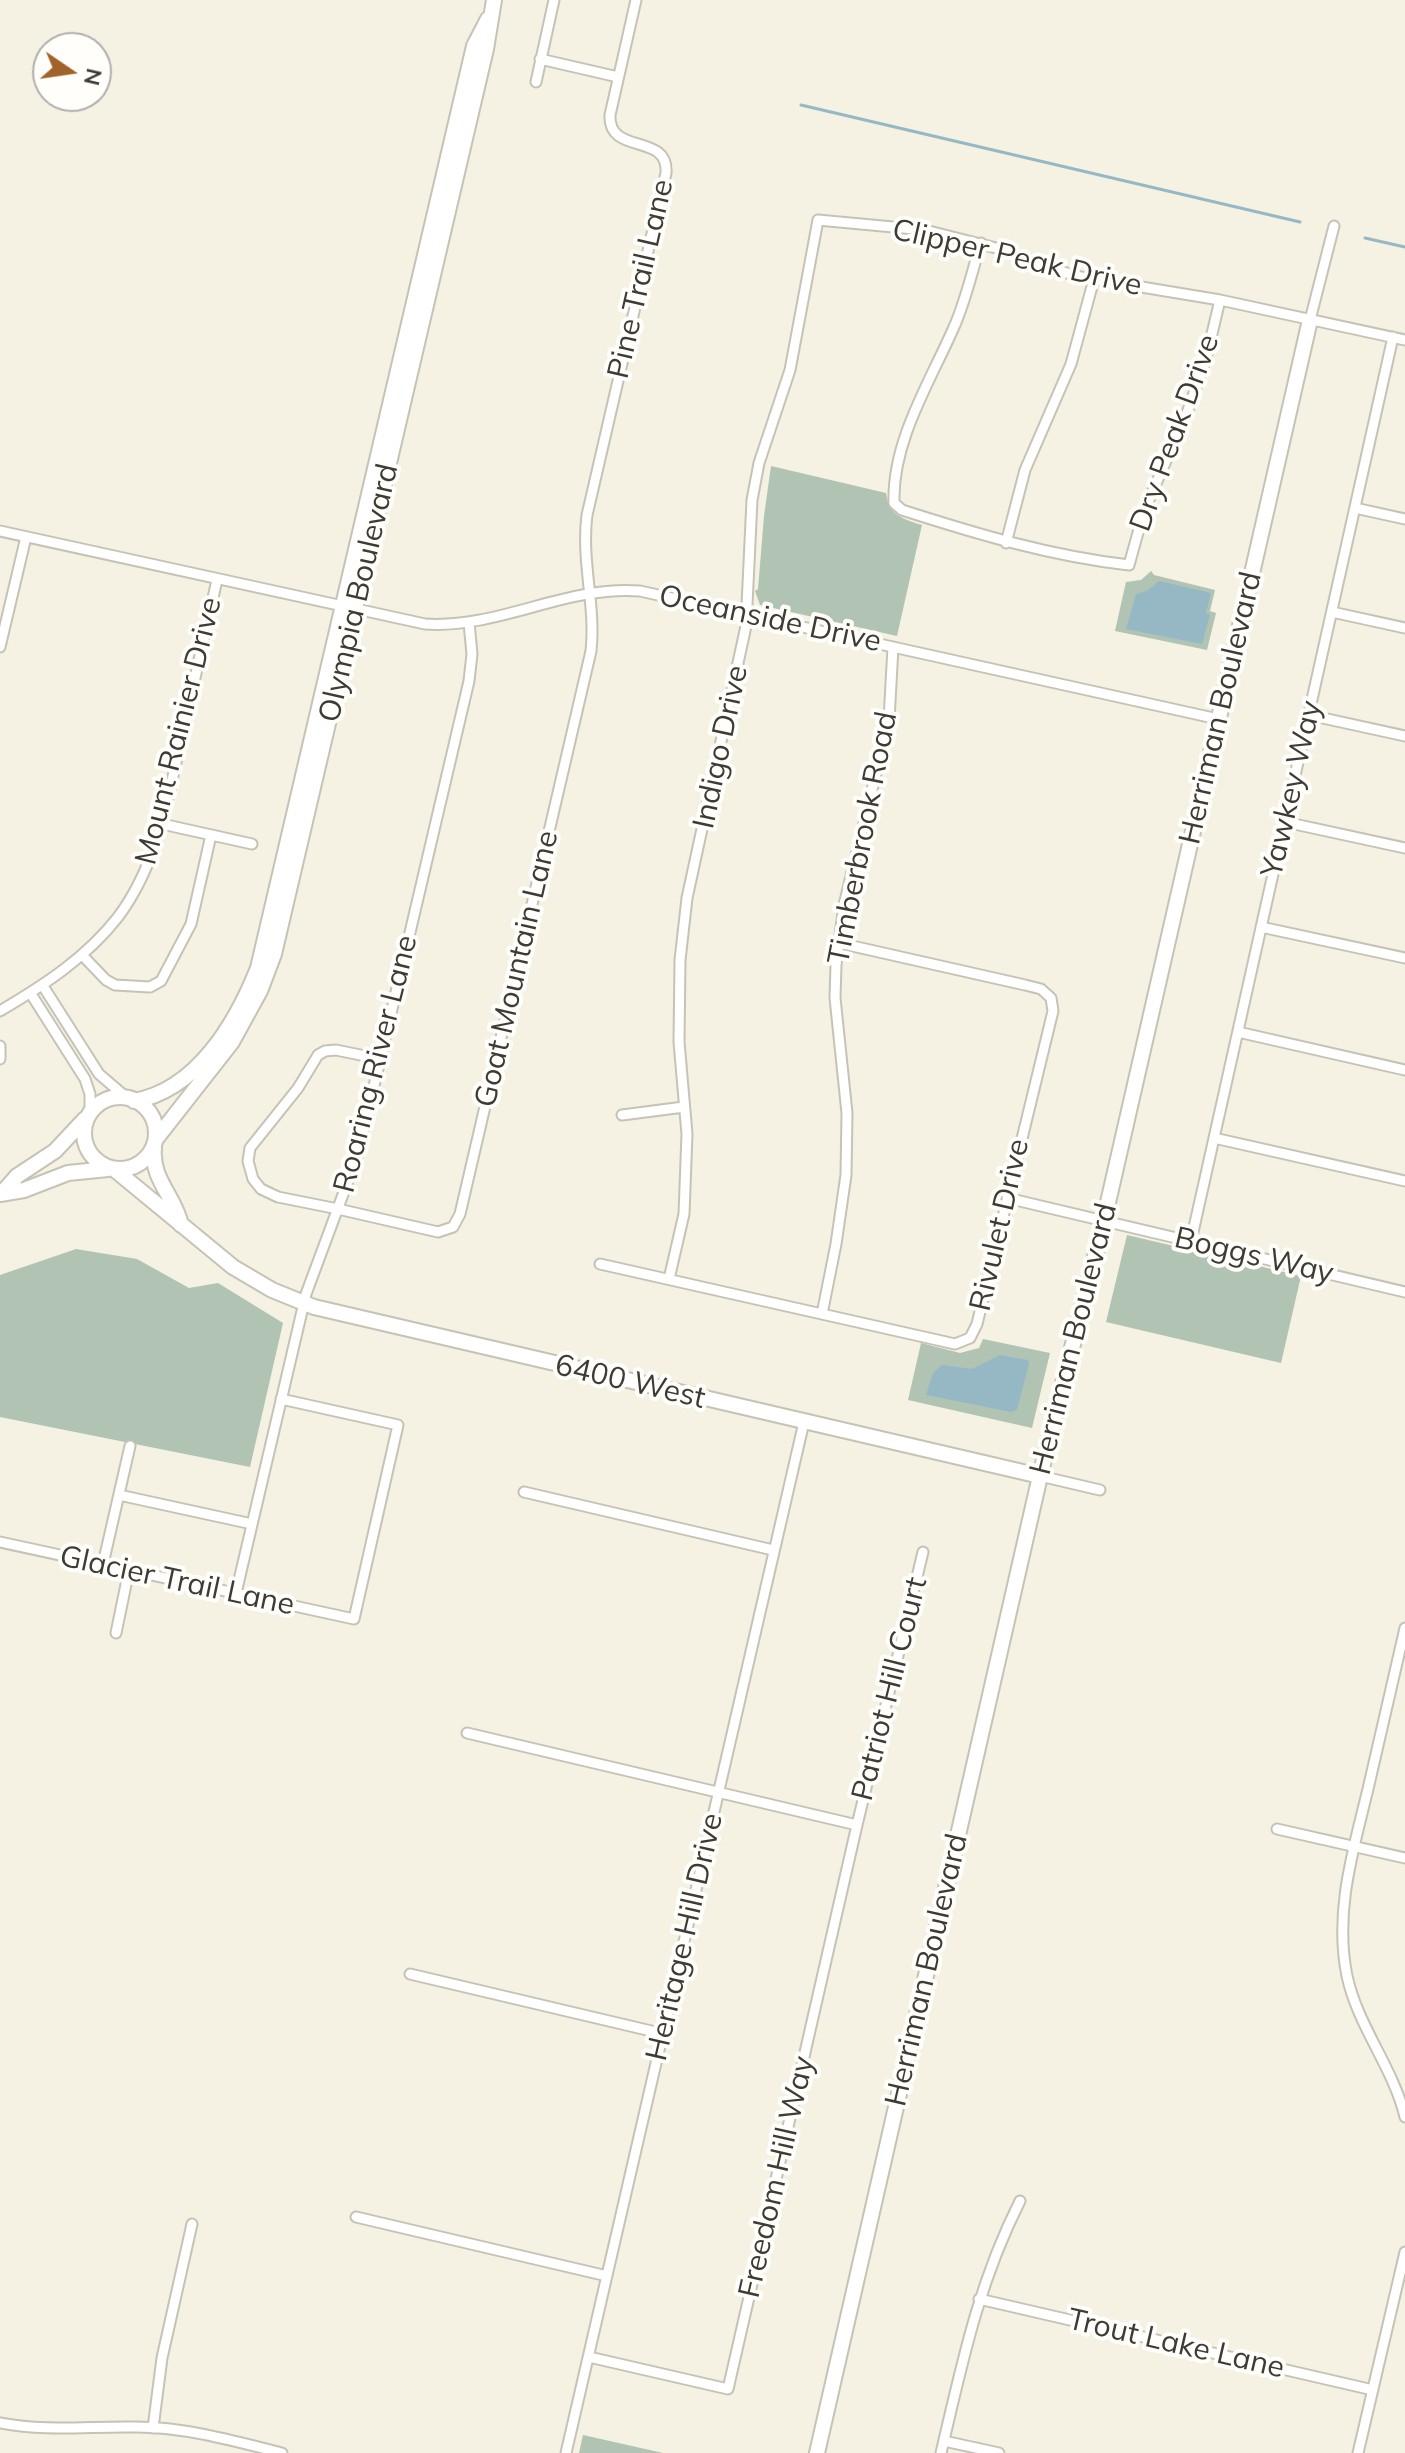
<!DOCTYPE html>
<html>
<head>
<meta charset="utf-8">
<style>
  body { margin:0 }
  #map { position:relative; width:1405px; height:2453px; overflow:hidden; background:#f5f1e3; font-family:Mulish,sans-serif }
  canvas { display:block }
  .north { position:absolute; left:32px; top:32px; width:80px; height:80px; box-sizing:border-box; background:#fffefb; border:2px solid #b1b0ac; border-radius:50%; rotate:103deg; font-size:22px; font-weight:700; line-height:32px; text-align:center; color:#3c3b35 }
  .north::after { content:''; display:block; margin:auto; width:28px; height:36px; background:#a2632a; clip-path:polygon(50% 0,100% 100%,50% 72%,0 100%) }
</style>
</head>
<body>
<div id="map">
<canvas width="1405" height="2453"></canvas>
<div class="north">N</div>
</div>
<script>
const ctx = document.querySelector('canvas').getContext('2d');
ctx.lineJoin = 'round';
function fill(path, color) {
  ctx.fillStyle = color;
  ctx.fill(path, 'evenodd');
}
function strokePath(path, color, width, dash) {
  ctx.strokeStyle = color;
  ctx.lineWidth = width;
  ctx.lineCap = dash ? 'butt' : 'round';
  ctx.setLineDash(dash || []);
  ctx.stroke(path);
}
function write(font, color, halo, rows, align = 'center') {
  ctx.font = font + ' Mulish,sans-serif';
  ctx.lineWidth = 8;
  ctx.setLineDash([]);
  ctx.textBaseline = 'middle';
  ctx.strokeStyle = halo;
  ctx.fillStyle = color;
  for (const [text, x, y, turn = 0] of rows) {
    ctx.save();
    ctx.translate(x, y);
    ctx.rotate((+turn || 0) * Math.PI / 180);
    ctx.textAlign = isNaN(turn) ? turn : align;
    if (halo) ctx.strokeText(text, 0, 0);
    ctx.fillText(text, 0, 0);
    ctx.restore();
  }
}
const green = new Path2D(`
  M771,466L886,493C889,515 902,519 922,525L897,636L760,605L755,591L758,589L764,516Z
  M1151,571L1154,575L1215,590L1210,611L1216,613L1207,650L1115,631L1126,582L1141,580Z
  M1127,1235L1301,1276L1281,1363L1106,1322Z
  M76,1249L137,1259L189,1288L218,1283L283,1323L250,1467L0,1417V1275Z
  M983,1339L1050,1353L1032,1428L908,1400L921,1343L960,1353L979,1348Z
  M583,2435L663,2453H579Z`);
const water = new Path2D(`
  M1159,581L1211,593L1206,613L1210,615L1202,644L1126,629L1136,594L1147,591Z
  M1000,1355L1028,1360L1029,1364L1017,1410L1011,1412L926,1395L933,1373L942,1365L972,1369Z`);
const stream = new Path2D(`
  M801,105L1300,222
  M1365,238L1405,247`);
const street = new Path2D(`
  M540,59L618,77
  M536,82L554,0
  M981,243C972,271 966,300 954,327C930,382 892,441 894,503L902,510C977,534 1050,556 1129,565L1144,511L1187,413L1206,359L1220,300
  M1310,320L1334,226
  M1355,508L1405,519
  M0,531L425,624C499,629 566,585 640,591L1218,719
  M1006,543L1025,470L1071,364L1094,279
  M1332,612L1405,628
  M0,647L26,537
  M1309,715L1405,736
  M1285,822L1405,848
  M162,824L252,844
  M1261,927L1405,958
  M82,955L106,980L115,985L150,987L161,981L191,924L211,835
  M43,986L99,1074L127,1098
  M31,994L85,1079L90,1094V1114
  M0,1011C44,985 86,958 118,917C157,865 167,802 181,740C193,687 205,633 217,580
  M1238,1032L1405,1070
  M0,1046V1059
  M380,1059L336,1050L325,1051L318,1055L298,1088L250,1148L248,1161L253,1179L261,1189L278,1197L338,1209L438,1232L453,1227L460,1214L591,651C596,606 581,561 587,515L666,173C669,132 608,156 610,115L636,0
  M622,1115L684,1107
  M1214,1138L1405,1181
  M1007,1198L1405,1292
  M1191,1241L1393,337
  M600,1264L955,1344L970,1338L977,1324L1053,1011L1051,998L1041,989L1025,985L839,943
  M669,1279L684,1214L687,1134L679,1042L680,960L687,898L746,626L752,500L759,463L790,370L818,220L925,230L1000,249L1075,276L1220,300L1405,340
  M822,1314L836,1244L846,1175L847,1113L835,998L836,965L844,905L889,720L893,647
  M1040,1476L1100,1490
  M524,1492L773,1550
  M119,1495L252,1524
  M0,1542L354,1619L398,1425L281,1399
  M103,1564L130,1446
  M236,1593L306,1294L358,1154L469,681L472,654L469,623
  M1405,1628C1393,1682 1380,1735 1368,1789C1353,1851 1334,1912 1347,1976C1358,2027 1393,2067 1405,2117
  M116,1633L129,1570
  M467,1733L857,1825
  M1277,1829L1405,1858
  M410,1974L664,2034
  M356,2217L607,2276
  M979,2299L1373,2390
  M589,2357L728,2389L857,1825L923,1552
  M0,2423C47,2432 89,2426 136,2427C185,2427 235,2441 282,2453
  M153,2428L162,2358L192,2224
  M944,2441L999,2453
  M566,2453L804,1422
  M941,2453C962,2364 978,2284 1020,2201
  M1358,2453L1405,2252`);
const secondary = new Path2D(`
  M84 1133a36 36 0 1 1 72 0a36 36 0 1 1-72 0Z
  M134,1101C197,1090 236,1023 258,968L474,46L488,19
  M156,1139L232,1042L260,991L274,954L486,49L494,0
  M154,1148C151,1180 175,1196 181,1225
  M114,1169L233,1267L272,1290L314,1307L1040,1476
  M3,1192L17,1176L55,1151L85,1119
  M0,1194L24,1190L68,1173L108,1169
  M817,2453L1040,1476L1104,1220L1310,320`);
const streetNames = [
  ["Clipper Peak Drive",1017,258,13],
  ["Pine Trail Lane",641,279,-77],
  ["Dry Peak Drive",1175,433,-70],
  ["Olympia Boulevard",359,593,-77],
  ["Oceanside Drive",770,619,12],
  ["Herriman Boulevard",1221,708,-77],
  ["Mount Rainier Drive",179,731,-76],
  ["Indigo Drive",721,747,-78],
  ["Yawkey Way",1292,789,-77],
  ["Timberbrook Road",863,838,-79],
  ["Goat Mountain Lane",517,969,-77],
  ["Roaring River Lane",376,1064,-76],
  ["Rivulet Drive",1000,1225,-77],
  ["Boggs Way",1254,1256,13],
  ["Herriman Boulevard",1074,1339,-76],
  ["6400 West",630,1382,13],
  ["Glacier Trail Lane",177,1581,12],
  ["Patriot Hill Court",890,1689,-76],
  ["Heritage Hill Drive",685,1937,-77],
  ["Herriman Boulevard",927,1970,-77],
  ["Freedom Hill Way",777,2177,-77],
  ["Trout Lake Lane",1176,2344,13]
];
fill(green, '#b1c3b2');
fill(water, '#96b8c5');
strokePath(stream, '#96b8c5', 3);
strokePath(street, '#c6c3b6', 13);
strokePath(secondary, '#c6c3b6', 18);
strokePath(street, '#fff', 9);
strokePath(secondary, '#fff', 14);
write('30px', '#3c3b35', '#fffefb', streetNames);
</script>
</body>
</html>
